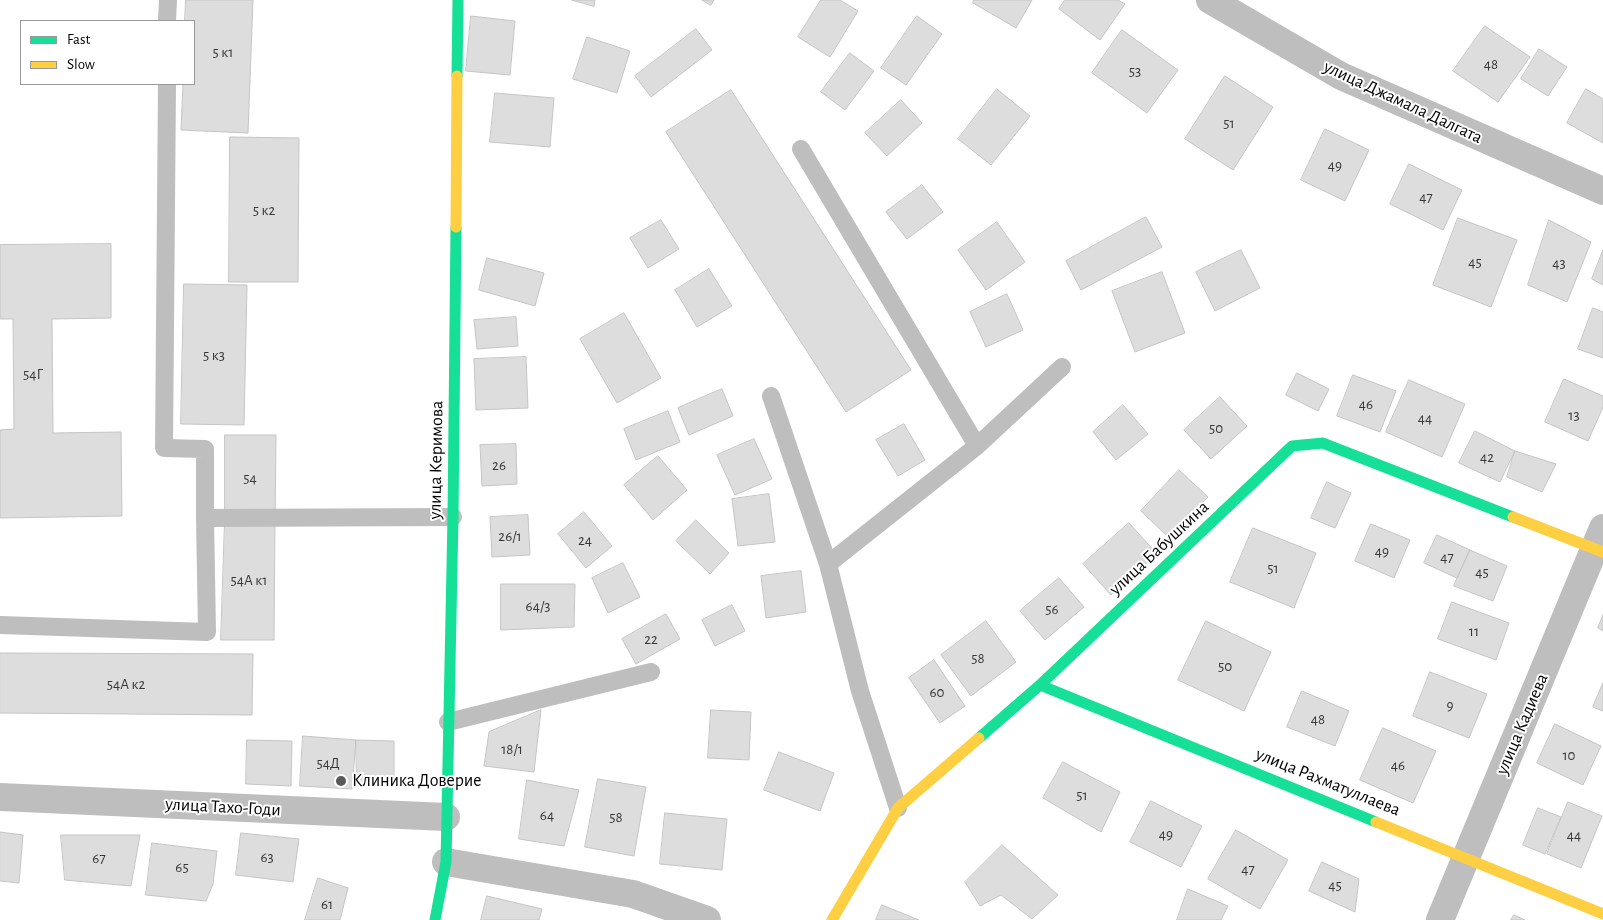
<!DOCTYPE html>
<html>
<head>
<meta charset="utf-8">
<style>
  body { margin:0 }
  #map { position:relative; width:1603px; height:920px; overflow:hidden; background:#fff; font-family:"Alegreya Sans",sans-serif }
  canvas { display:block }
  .legend { position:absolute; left:20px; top:20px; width:175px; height:65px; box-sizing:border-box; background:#fff; border:1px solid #999; margin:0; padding:6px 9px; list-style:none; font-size:15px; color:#000 }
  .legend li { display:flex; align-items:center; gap:10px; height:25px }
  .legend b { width:25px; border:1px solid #999 }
</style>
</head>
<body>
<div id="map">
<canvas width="1603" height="920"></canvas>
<ul class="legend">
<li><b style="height:6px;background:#16e098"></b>Fast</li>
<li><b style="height:6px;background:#ffcf43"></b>Slow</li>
</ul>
</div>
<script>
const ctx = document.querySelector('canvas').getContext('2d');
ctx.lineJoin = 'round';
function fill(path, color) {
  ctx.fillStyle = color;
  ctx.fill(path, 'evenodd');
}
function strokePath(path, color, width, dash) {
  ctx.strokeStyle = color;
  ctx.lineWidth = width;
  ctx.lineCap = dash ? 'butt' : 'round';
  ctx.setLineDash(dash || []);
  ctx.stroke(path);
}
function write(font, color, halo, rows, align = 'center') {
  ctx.font = font + ' "Alegreya Sans",sans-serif';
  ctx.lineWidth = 4;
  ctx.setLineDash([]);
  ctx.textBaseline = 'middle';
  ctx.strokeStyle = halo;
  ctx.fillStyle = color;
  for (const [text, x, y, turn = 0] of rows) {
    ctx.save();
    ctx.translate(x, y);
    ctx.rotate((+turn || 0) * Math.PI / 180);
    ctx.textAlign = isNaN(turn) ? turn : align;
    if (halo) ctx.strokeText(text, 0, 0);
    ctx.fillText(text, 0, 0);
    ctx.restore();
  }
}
const building = new Path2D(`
  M186,0H253L248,133L181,130L183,84H194V21H185Z
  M572,0H595L594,6Z
  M702,0H714L711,5Z
  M821,0H840L858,11L830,57L798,37Z
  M974,0H1032L1016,28L973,3Z
  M1065,0H1118L1125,4L1100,40L1059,9Z
  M471,16L515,21L510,75L466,71Z
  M917,16L942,34L906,85L881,68Z
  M1485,26L1530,57L1498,102L1453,71Z
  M696,29L712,50L651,97L635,76Z
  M1122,30L1178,70L1147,113L1092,73Z
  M587,37L630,51L617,93L573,79Z
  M1539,49L1567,67L1548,96L1521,79Z
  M850,53L874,71L845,110L821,92Z
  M1225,76L1273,107L1233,170L1185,139Z
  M997,89L1030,116L991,165L958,139Z
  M1586,89L1603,99V143L1567,123Z
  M731,90L911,370L846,412L666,132Z
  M495,93L554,98L550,147L490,142Z
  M901,100L922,123L887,156L865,133Z
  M1325,129L1369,150L1345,201L1301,180Z
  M230,137L299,138L298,282H229Z
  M1409,164L1462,190L1443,230L1390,204Z
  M922,185L943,212L907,239L886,212Z
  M1146,217L1162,247L1081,290L1066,261Z
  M1458,218L1517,240L1491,307L1433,285Z
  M661,220L679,249L648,268L630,238Z
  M1549,220L1591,242L1567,302L1528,285Z
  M997,222L1025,262L986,290L958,250Z
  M111,244V318L52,319L53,433L121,432L122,516L0,518V430L14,429L13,319H0V245Z
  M1241,250L1260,288L1215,311L1196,272Z
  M1603,250V285L1592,279Z
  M487,258L544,273L535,306L479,290Z
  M709,269L732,306L697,327L675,290Z
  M1162,272L1185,333L1135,352L1112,291Z
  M184,284L247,285L244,425L181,424Z
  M1007,294L1023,330L986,347L970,312Z
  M1593,308L1603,312V358L1578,349Z
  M624,313L661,378L617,403L580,339Z
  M516,317L518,346L477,349L474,320Z
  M526,357L528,408L476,410L474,359Z
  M1297,373L1329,389L1318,411L1286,395Z
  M1353,375L1396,391L1380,432L1337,416Z
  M1564,379L1603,396V407L1588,441L1545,422Z
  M1409,380L1465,404L1442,457L1386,432Z
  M722,389L733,416L689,435L678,408Z
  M1220,397L1247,426L1211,459L1184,430Z
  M1123,405L1148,434L1116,460L1093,432Z
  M668,411L680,442L636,460L624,429Z
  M904,424L925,460L898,476L876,440Z
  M1475,431L1515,451L1500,482L1459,463Z
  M225,435H276L275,520H225Z
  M754,439L772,479L735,495L717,455Z
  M516,444L517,484L482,486L480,445Z
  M1515,451L1556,464L1542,492L1507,477Z
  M658,456L687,490L653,520L624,485Z
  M1179,470L1208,497L1169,538L1141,511Z
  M1327,482L1351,493L1335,528L1311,518Z
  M769,494L775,542L738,546L732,499Z
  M584,512L612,546L586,568L558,534Z
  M528,515L530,555L492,557L490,517Z
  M225,520H275L274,640H221Z
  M696,520L729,553L710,574L676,541Z
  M1129,523L1157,554L1111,595L1083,564Z
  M1371,524L1410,540L1394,578L1355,561Z
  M1253,528L1316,553L1294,608L1230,582Z
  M1437,535L1470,550L1457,578L1424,563Z
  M1470,550L1507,566L1493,601L1454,586Z
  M623,563L640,597L608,613L592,578Z
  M801,571L806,612L766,618L761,576Z
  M1059,578L1084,607L1045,640L1020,611Z
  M501,584H575L574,627L501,630Z
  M1452,602L1509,623L1496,660L1438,639Z
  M732,605L745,631L715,646L702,620Z
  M666,614L680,639L636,664L622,639Z
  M1603,615V631L1598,628Z
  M986,621L1016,662L971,696L941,655Z
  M1206,621L1271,652L1244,711L1178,680Z
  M0,653L253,654L252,715L0,713Z
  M934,660L965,706L940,723L909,678Z
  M1430,672L1487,694L1469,738L1413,716Z
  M1603,683V711L1593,707Z
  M1302,691L1349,711L1335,746L1287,727Z
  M541,710L534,772L484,766L489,732Z
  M711,710L751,712L749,760L708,758Z
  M1555,724L1601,746L1583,785L1537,763Z
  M1383,728L1436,751L1413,803L1360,780Z
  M303,736L356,740L352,789L300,786Z
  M247,740L292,741L291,786L246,784Z
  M356,740L394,741V786H357Z
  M779,752L834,773L820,811L764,790Z
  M1063,762L1120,792L1101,832L1043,798Z
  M598,779L646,787L634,856L585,847Z
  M527,780L579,790L564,846L519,839Z
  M1151,801L1202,826L1181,867L1130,842Z
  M1568,802L1602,816L1581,868L1547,854Z
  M1538,808L1561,817L1545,854L1523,845Z
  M665,813L727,819L722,870L660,864Z
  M1236,830L1288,860L1260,909L1208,879Z
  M0,832L23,835L19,883L0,881Z
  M241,833L299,839L293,882L236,875Z
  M61,835H140L131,886L65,880Z
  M152,843L217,851L213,884L206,901L146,895Z
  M1002,845L1058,895L1032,919L1001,895L980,906L965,882Z
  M1322,862L1359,879L1355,912L1309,891Z
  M318,878L348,888L340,920H305Z
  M1188,889L1228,906L1221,920H1177Z
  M487,896L542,909L539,920H481Z
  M882,905L919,920H876Z
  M1514,915L1525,920H1511Z`);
const lane = new Path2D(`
  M167,21L168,0
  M167,84L164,448L205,449V518L453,517
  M801,149L977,446
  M771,396L828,564
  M0,625L207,632L205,518
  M448,722L651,672
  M898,808L860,691L828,564L977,446L1062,367`);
const street = new Path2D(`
  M1210,0L1341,76L1603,191
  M0,797L446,817
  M446,862L633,894L707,920
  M1440,920L1603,528`);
const fast = new Path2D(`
  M457,76L458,0
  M1040,685L1376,822
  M979,738L1040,685L1292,446L1323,443L1513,517
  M435,920L446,862L453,517L456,227`);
const slow = new Path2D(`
  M456,227L457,76
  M1513,517L1603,552
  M1376,822L1603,914
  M832,920L898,808L979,738`);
const markers = [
  [341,781,6,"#595959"]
];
const numberNames = [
  ["5 к1",223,52],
  ["48",1491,64],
  ["53",1135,71],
  ["51",1229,123],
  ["49",1335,165],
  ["47",1426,197],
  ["5 к2",264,210],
  ["45",1475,262],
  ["43",1559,263],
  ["5 к3",214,355],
  ["54Г",33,374],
  ["46",1366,404],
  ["13",1574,415],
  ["44",1425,418],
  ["50",1216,428],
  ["42",1487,457],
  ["26",499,465],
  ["54",250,478],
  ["26/1",510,536],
  ["24",585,540],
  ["49",1382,551],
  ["47",1447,557],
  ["51",1273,568],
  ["45",1482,572],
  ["54А к1",249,580],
  ["64/3",538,606],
  ["56",1052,609],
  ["11",1474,631],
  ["22",651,639],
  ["58",978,658],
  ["50",1225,666],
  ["54А к2",126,684],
  ["60",937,692],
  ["9",1450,705],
  ["48",1318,719],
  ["18/1",512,749],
  ["10",1569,755],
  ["54Д",328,763],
  ["46",1398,765],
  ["51",1082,795],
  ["64",547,815],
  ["58",616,817],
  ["49",1166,834],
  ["44",1574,835],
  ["63",267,857],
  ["67",99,858],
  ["65",182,867],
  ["47",1248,869],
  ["45",1335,885],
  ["61",327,904]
];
const streetNames = [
  ["улица Джамала Далгата",1403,102,25],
  ["улица Керимова",436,460,-89],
  ["улица Бабушкина",1159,548,-43],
  ["улица Кадиева",1522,724,-67],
  ["улица Рахматуллаева",1328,782,22],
  ["улица Тахо-Годи",223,807,3]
];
const poiNames = [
  ["Клиника Доверие",352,781]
];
fill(building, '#ddd');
strokePath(building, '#c5c5c5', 1);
strokePath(lane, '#bebebe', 18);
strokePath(street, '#bebebe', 28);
strokePath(fast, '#16e098', 11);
strokePath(slow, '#ffcf43', 11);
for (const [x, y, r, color] of markers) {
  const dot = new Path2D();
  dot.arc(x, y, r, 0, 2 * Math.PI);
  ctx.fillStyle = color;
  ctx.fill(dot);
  strokePath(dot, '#fff', 2);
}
write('15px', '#373737', null, numberNames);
write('18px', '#000', '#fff', streetNames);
write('18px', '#000', '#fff', poiNames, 'left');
</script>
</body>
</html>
